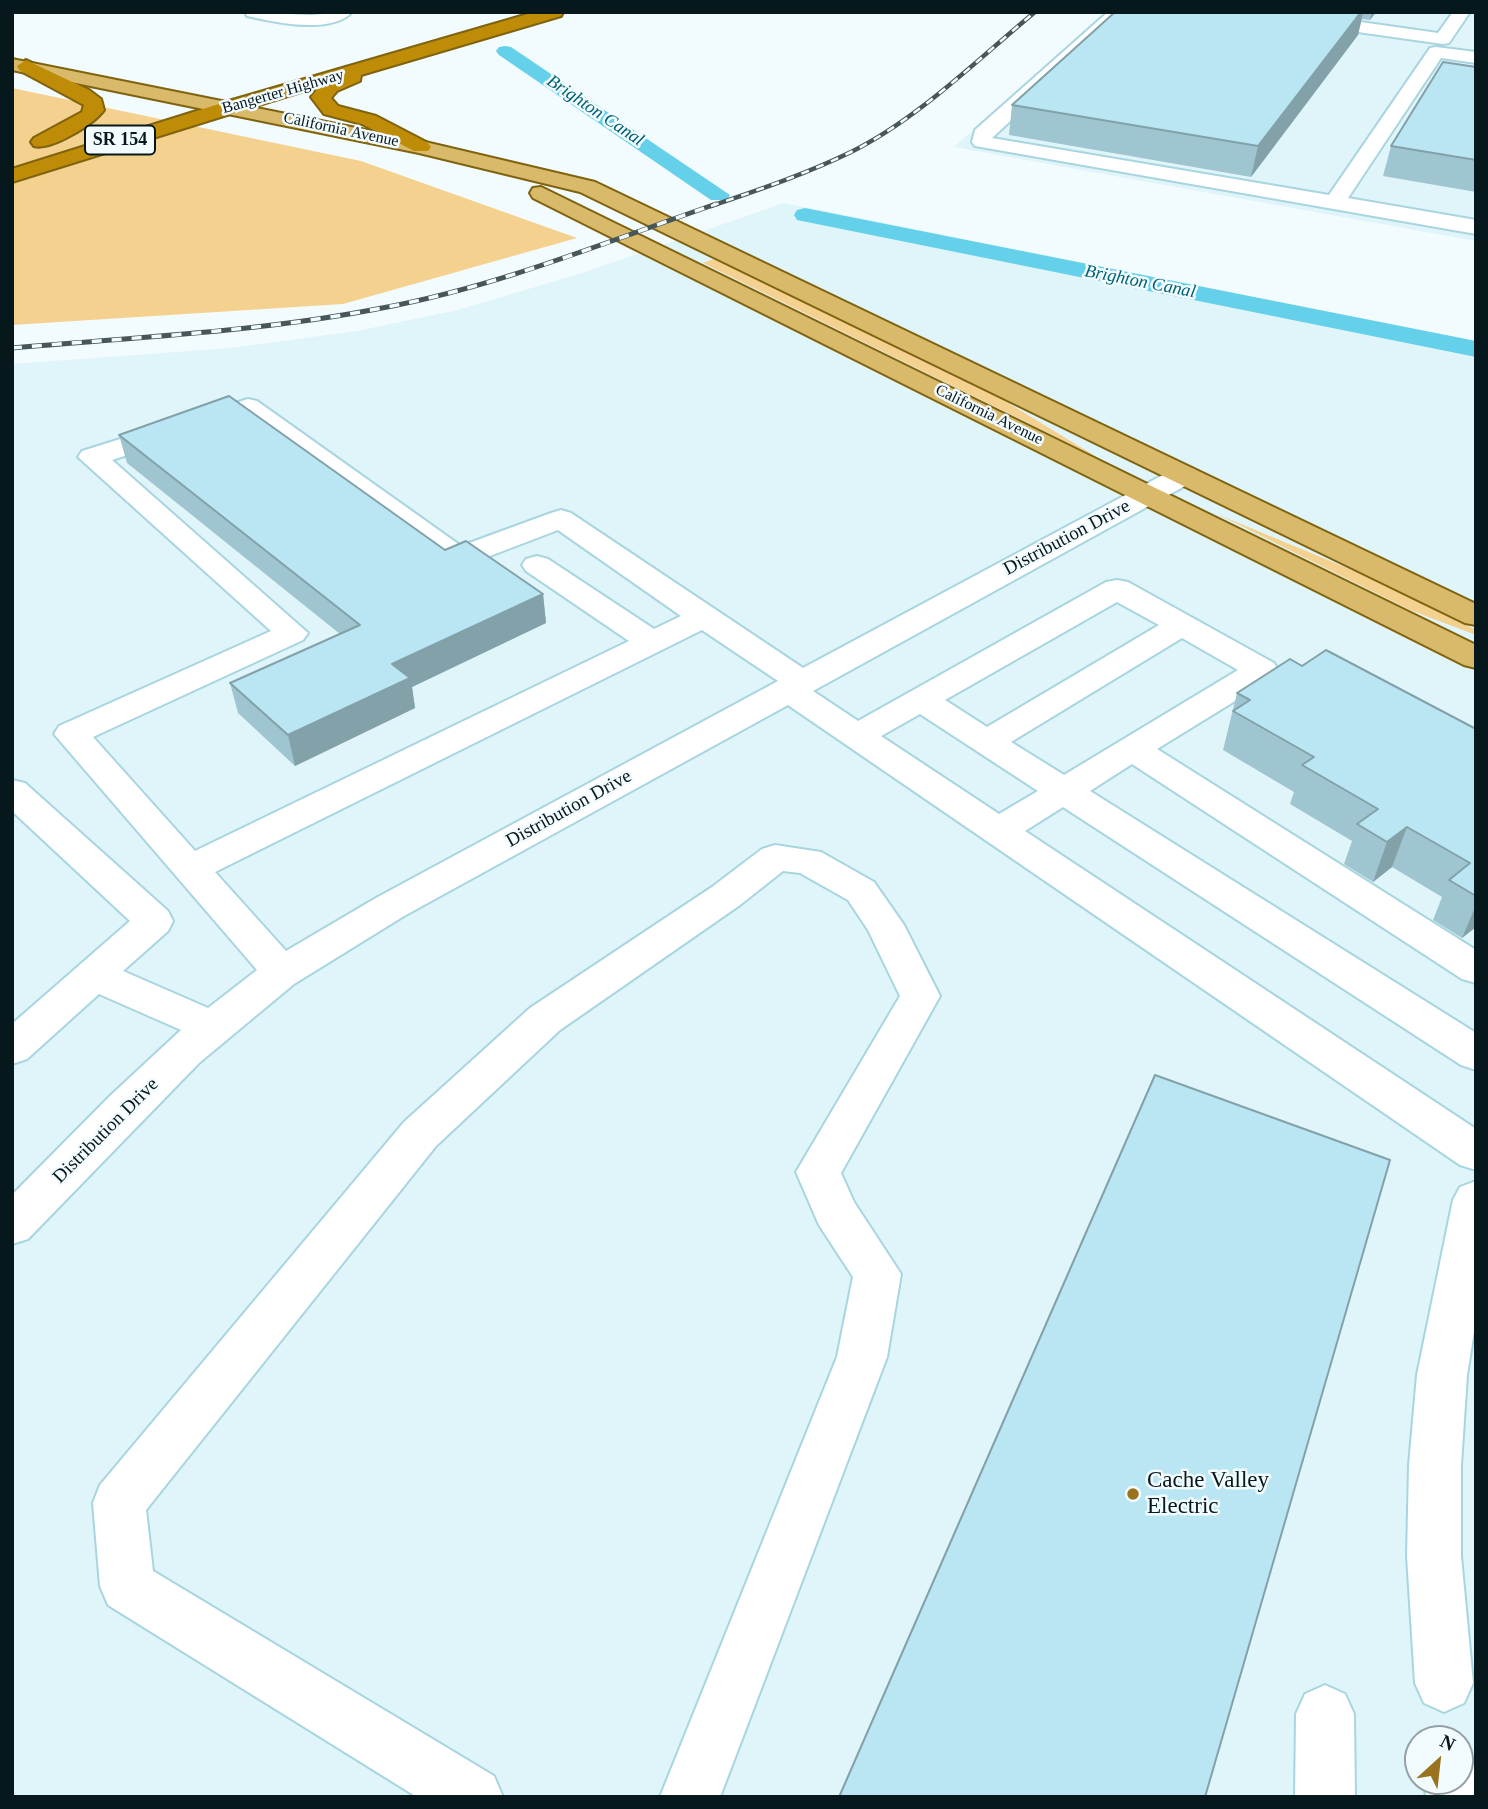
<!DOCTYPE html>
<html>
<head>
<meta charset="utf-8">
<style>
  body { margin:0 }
  #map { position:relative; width:1488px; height:1809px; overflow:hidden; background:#f2fbfe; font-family:Georgia,serif }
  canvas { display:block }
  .frame { position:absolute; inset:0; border:14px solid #07181c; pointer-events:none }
  .north { position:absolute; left:1404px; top:1725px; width:70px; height:70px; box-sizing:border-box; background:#f2fbfe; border:2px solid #94a0a4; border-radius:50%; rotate:27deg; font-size:19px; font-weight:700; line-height:28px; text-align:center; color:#07181c }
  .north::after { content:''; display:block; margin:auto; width:24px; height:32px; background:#9a731f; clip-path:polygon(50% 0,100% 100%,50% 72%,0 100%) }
</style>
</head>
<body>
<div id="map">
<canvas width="1488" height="1809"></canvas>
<div class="frame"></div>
<div class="north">N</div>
</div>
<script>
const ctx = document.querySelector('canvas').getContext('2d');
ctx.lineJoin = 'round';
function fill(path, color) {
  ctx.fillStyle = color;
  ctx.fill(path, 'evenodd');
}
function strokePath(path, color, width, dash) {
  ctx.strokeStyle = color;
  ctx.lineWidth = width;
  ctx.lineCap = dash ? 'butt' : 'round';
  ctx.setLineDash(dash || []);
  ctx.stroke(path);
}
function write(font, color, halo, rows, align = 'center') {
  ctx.font = font + ' Georgia,serif';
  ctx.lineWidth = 5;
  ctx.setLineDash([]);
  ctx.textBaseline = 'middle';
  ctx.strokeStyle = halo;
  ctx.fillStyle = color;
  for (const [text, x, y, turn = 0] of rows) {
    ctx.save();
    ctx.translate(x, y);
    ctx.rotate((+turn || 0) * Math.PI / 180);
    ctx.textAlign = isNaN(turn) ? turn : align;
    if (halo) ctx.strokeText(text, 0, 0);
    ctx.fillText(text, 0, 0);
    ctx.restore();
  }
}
const built = new Path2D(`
  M1107,12H1476V241L954,147Z
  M784,203L1476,341V1797H12V364L231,348L357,331L458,310L582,273ZM1418,1739H1460V1781H1418Z`);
const green = new Path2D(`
  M12,88L361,161L577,238L343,304L12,325Z
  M714,259L985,389L1097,457L703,263Z
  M1217,514L1376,580L1476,630V635L1410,610Z`);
const canal = new Path2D(`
  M505,46L511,47L730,195L727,200H711L499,55L496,51L499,47Z
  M805,208L1476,341V357L797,220L794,215L797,210Z`);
const minor = new Path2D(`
  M245,12L310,15L352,12C331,35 274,22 247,16Z
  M1108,12H1127L992,138L1329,195L1430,48L1436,47L1476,52V63L1441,58L1348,198L1476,220V234L975,146L972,142L975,130Z
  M1243,12H1290L1438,33L1453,12H1470L1449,43L1443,44L1251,17Z
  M248,399L257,401L461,546L551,513L561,510L571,513L803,668L1174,469L1184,467L1194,469L1198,475L1194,481L813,691L858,721L1106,582L1117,580L1128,582L1274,663L1278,670L1274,677L1157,749L1476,950V983L1462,979L1132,764L1090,791L1476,1033V1070L1461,1065L1063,807L1025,831L1476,1129V1170L1460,1165L788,705L404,916L294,984L199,1063L28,1239L12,1244V1195L110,1096L181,1030L99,994L27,1059L12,1064V1024L130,921L12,811V780L25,783L168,911L173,921L168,931L123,971L208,1008L257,970L54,734L59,726L271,631L78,457L82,451ZM244,417L447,564L458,567L469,564L558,530L681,616L654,629L548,559L537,556L526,559L522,565L526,571L629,641L195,851L93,737L303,640L308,633L112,460ZM1117,602L1159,625L987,727L945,700ZM702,630L778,681L376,898L286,951L215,872ZM1182,638L1238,670L1064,775L1011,742ZM920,714L1038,791L999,814L881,736Z
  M775,845L821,852L874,882L904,925L940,996L841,1173L854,1202L901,1274L887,1357L720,1797H660L837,1357L853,1277L819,1225L796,1172L900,996L868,930L848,900L800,873L783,871L740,905L560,1030L436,1146L146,1510L153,1571L494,1776L503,1797H417L108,1605L100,1586L93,1503L100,1485L404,1122L530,1008L712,887L762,849Z
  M1476,1181V1319L1467,1375L1461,1465V1556L1473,1683L1464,1703L1444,1712L1424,1703L1415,1683L1407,1556L1409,1465L1417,1375L1453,1200L1460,1187Z
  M1325,1685L1345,1694L1354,1714L1355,1797H1295L1296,1714L1305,1694Z
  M1460,1754L1476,1762V1797H1426L1424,1781H1460Z`);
const major = new Path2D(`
  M12,59L421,141L595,182L1476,604V625L1465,623L580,192L419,153L12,70Z
  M541,187L1476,645V668L1464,665L533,198L530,193L533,188Z`);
const highway = new Path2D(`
  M535,12H563L561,16L361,75L360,81L337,91L331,98L338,106L376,116L428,143L431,147L428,151H414L362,124L324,114L311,97L320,86L12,182V169L222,103Z
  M26,60L89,90L101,99L104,110C94,124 51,151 34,146L31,142L34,138L82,112L84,105L19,70L17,66Z`);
const railFar1 = new Path2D(`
  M711,206C758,190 806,174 851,152C918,119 978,59 1035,12`);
const rail = new Path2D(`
  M12,348C135,337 260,332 382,308C496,287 606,242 716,204`);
const wall = new Path2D(`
  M1115,12H1376L1370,20L1362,19L1358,35L1251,177L1009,135L1012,105Z
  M1476,67V192L1383,176L1391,146Z
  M119,435L445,550L543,594L546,623L412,687L415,708L295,766L238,713L230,683L340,634L127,463Z
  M1302,666L1476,729V927L1462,938L1433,920L1442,897L1392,867L1373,882L1344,864L1352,841L1290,804L1294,792L1223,750L1237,693Z`);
const shadedWall = new Path2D(`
  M1361,12H1363L1358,35L1251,177L1258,146Z
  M1372,12H1376L1370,20Z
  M543,594L546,623L412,687L415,708L295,766L288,735L392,664Z
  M1407,827L1392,867L1373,882L1387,842Z
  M1476,905V927L1462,938Z`);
const building = new Path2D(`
  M1115,12H1361L1258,146L1012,105Z
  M1443,62L1476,67V160L1391,146Z
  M229,396L445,550L466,541L543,594L392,664L410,678L288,735L230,683L360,625L119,435Z
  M1326,650L1476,729V896L1449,880L1470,863L1407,827L1387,842L1357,824L1378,809L1302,765L1314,757L1233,711L1250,700L1237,693L1290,659L1302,666Z
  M1155,1075L1390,1160L1205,1797H839Z`);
const markers = [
  [1133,1494,7,"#9a731f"]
];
const farStreetnames = [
  ["Bangerter Highway",283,92,-16],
  ["California Avenue",341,130,12],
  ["California Avenue",989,415,26]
];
const farWaternames = [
  ["Brighton Canal",595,111,34],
  ["Brighton Canal",1140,282,11]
];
const shields = [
  [120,140,70]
];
const shieldNames = [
  ["SR 154",120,140]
];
const streetNames = [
  ["Distribution Drive",1067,538,-28],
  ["Distribution Drive",569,809,-29],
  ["Distribution Drive",106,1131,-45]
];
const nearPoinames = [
  ["Cache Valley",1147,1481],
  ["Electric",1147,1507]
];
fill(built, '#e0f5fa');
fill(green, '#f5d190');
fill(canal, '#64d0e9');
strokePath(minor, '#a8d5e0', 4);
strokePath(major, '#7f630e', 4);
strokePath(highway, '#7f630e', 4);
fill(minor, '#fff');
fill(major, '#d9ba6a');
fill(highway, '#bf8c07');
strokePath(railFar1, '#475659', 4.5);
strokePath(rail, '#475659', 5);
strokePath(railFar1, '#f2fbfe', 2.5, [8]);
strokePath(rail, '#f2fbfe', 3.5, [10]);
fill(wall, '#9fc6d0');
fill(shadedWall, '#82a1a9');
fill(building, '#b9e6f2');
strokePath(building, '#82a1a9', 2);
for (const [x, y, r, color] of markers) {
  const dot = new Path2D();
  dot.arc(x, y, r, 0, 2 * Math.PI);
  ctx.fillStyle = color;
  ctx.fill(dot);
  strokePath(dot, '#f2fbfe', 2.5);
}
write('16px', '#07181c', '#f2fbfe', farStreetnames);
write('italic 18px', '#006273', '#f2fbfe', farWaternames);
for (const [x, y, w] of shields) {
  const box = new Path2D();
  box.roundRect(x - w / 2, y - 14.5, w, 29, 5);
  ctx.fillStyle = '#f2fbfe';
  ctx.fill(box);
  strokePath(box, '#07181c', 2);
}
write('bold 18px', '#07181c', null, shieldNames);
write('19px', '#07181c', '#f2fbfe', streetNames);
write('23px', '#07181c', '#f2fbfe', nearPoinames, 'left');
</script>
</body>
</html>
